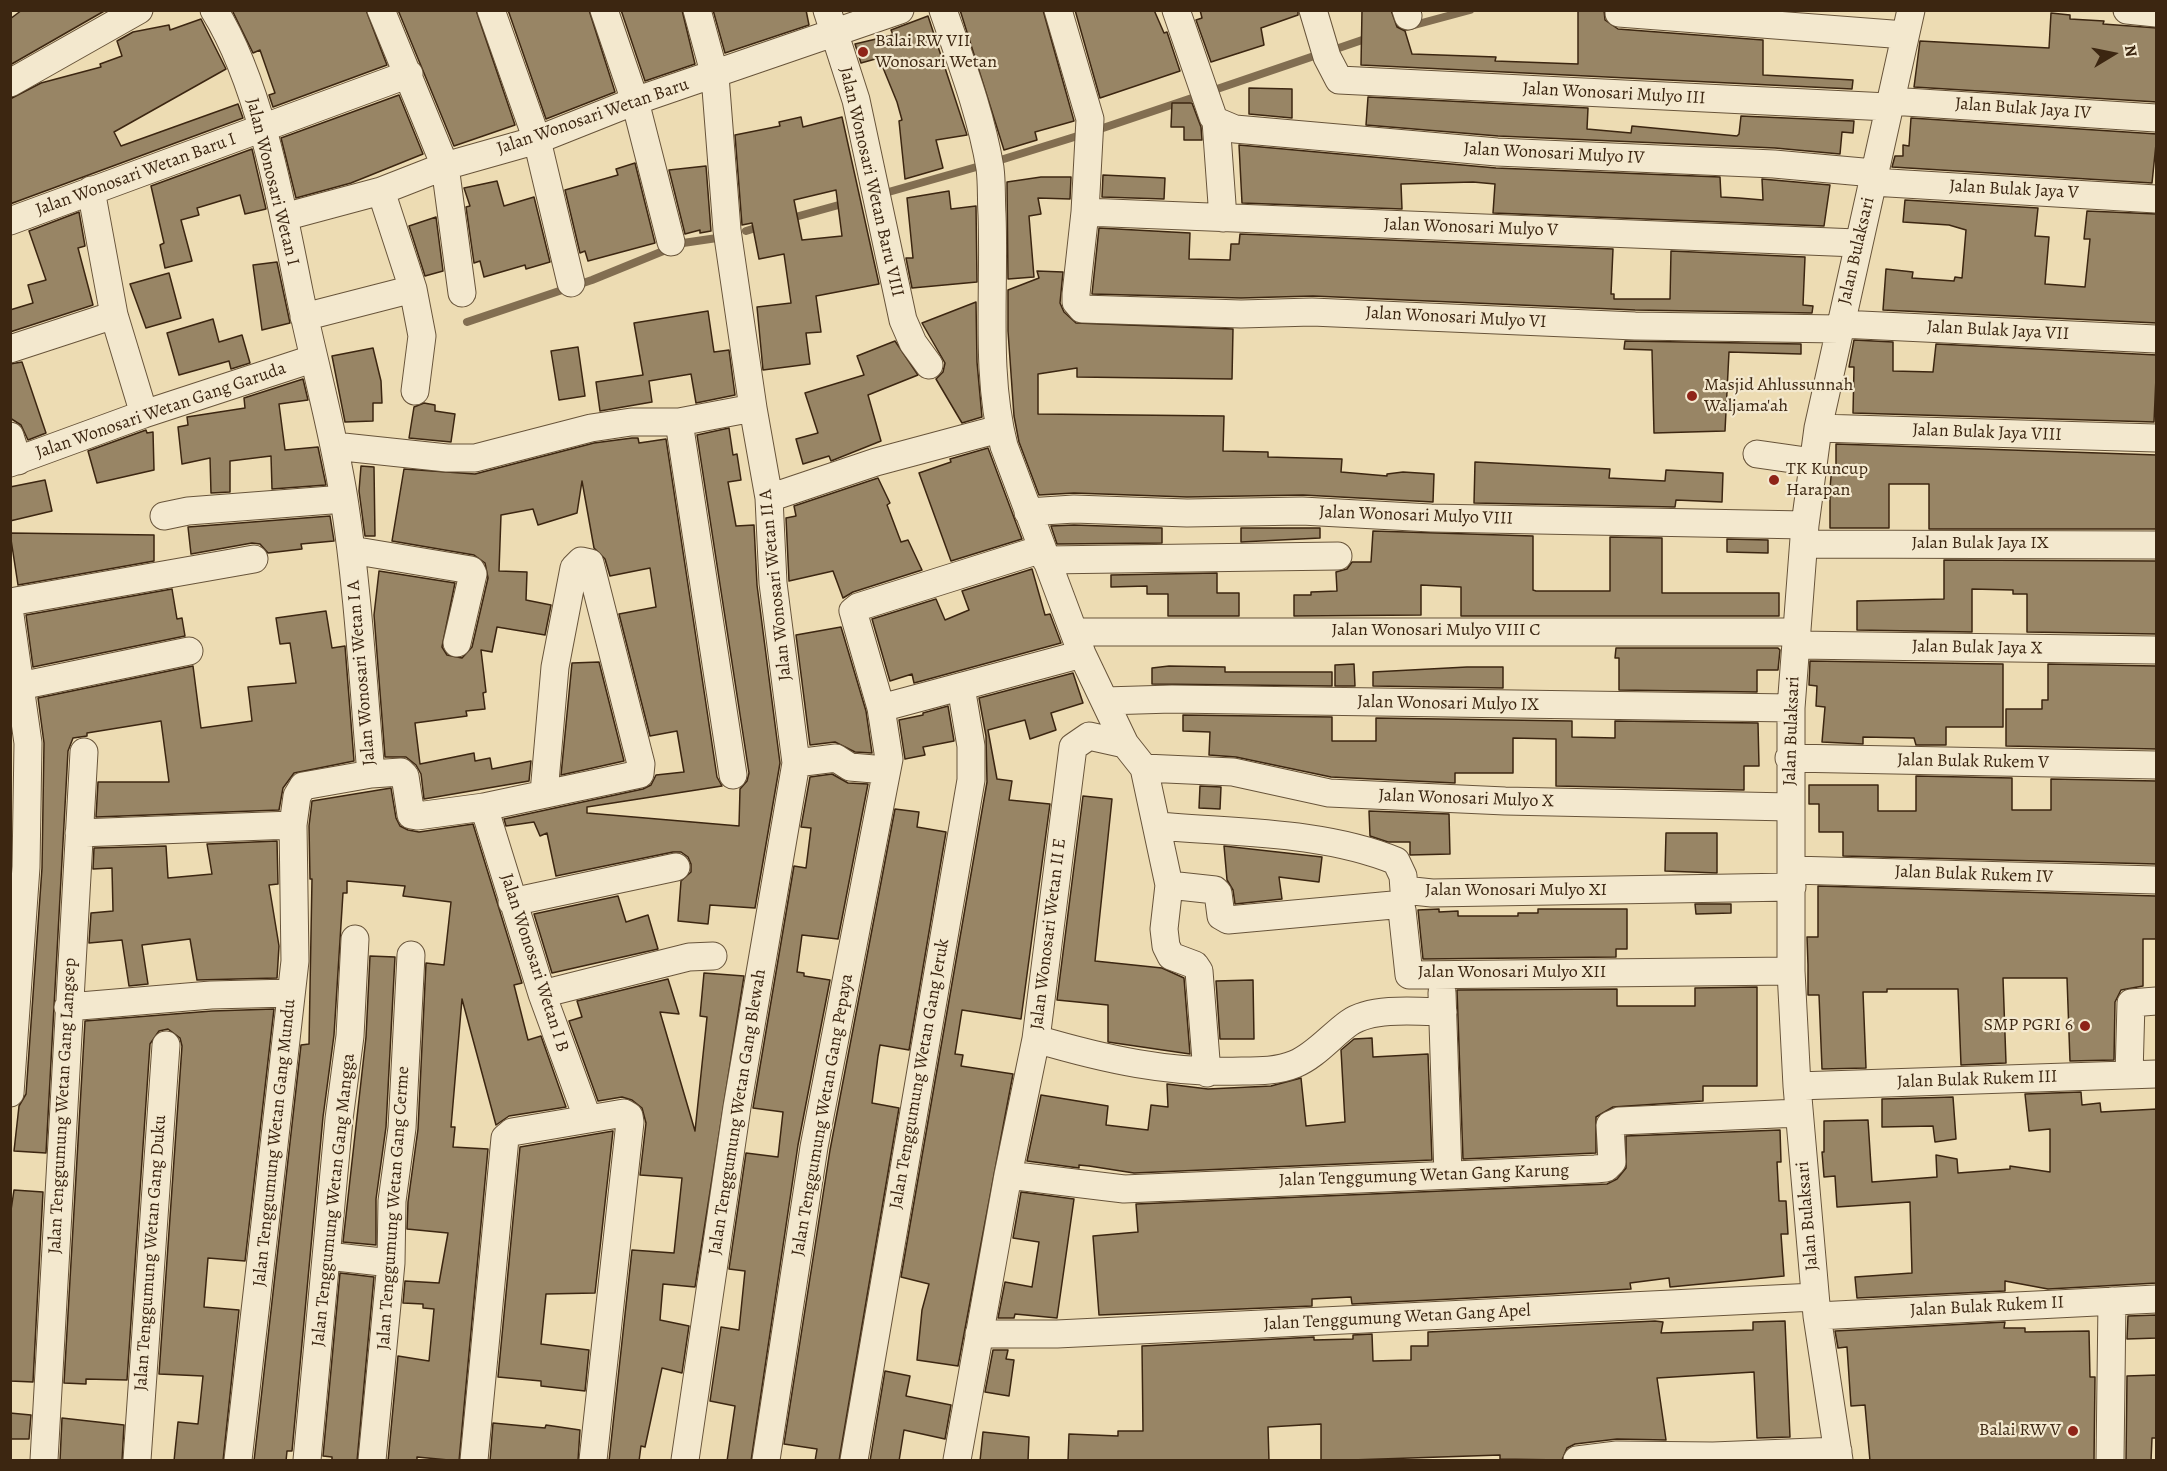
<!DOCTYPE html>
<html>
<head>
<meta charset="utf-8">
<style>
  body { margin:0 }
  #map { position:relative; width:2167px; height:1471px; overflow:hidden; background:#eddcb3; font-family:Alegreya,serif }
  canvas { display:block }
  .frame { position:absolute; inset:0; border:12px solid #3c2611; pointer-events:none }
  .north { position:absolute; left:2083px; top:24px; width:60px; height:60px; -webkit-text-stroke:4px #f3e8ce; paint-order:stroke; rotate:80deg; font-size:16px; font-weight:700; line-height:24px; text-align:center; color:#3c2611 }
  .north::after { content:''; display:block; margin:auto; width:21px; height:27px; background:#3c2611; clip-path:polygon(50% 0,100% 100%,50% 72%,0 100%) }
</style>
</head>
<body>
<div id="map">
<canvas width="2167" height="1471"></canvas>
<div class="frame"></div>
<div class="north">N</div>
</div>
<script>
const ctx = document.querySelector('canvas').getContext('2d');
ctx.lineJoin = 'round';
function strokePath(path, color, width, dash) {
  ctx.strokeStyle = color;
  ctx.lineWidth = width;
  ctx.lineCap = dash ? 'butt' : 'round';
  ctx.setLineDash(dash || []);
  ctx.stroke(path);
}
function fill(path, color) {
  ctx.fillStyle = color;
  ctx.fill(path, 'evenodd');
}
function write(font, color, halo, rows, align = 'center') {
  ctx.font = font + ' Alegreya,serif';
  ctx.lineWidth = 4.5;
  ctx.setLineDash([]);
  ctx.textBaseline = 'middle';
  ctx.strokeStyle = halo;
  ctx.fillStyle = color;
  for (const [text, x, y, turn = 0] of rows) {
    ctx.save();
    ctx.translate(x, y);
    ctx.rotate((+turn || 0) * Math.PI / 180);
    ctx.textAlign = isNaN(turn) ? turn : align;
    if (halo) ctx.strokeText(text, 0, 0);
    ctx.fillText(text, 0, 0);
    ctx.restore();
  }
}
const stream = new Path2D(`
  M1392,31L1470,10
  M1330,51L1371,37
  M1217,89L1320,54
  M1094,131L1195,97
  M994,162L1084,134
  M885,193L980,166
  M788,219L846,203
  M746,231L762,226
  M467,322L592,280L683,243L724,237`);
const building = new Path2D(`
  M22,10H106L10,65V19Z
  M232,10H366L387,65L273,107L269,95L275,93L260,50L253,53Z
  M398,10H476L515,125L454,146Z
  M508,10H589L615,92L546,119Z
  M621,10H682L695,64L645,81Z
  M713,10H806L809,25L725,53Z
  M960,10H1043L1074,121L1035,132L1037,140L1004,150Z
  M1075,10H1154L1164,33L1167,32L1180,71L1100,98Z
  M1200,10H1298V15L1261,28L1264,45L1211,62L1196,20L1202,18Z
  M1362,10H1391L1397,27L1405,31L1412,54L1496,57L1495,61L1578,64V10H1604L1605,20L1618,29L1763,40V75L1853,80L1852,89L1361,65Z
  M2051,13L2070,15V19L2104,21L2103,24L2157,28V102L1914,87L1920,41L2049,48Z
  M928,16L967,135L936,140L943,168L905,179L899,121L902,120L897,102L879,58L861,63L855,44L893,35L891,30Z
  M201,19L226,69L114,132L121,146L238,104L243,118L10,204V99L41,83L101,67L100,64L122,56L117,41L133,32L169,25L170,30Z
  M1249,88L1292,89V118L1249,114Z
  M399,95L423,154L351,183L296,198L281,138Z
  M1368,97L1588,108L1587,129L1631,133L1632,126L1737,136L1739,134L1741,116L1854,121L1853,133L1842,132L1840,154L1775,148L1498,136L1366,125Z
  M1172,103H1192L1201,127L1202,140H1184V127H1171Z
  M801,117L803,127L842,117L879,284L816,296L821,332L806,333L810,364L763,370L757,307L791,303L784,254L759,259L752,223L742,225L735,135L780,126L779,122ZM836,190L842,236L802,240L794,200Z
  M1911,118L2157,134L2152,183L1892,167L1895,156H1903V145L1909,146Z
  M1239,145L1496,168L1720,177L1721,197L1739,198L1763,200L1762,179L1830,185L1824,226L1493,213L1495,184L1473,182L1401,184L1402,209L1242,203Z
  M252,149L266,209L245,214L240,195L197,208L199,215L181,220L192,261L165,268L160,245L164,243L151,186Z
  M635,163L655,243L588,261L585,251L580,253L565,190L618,175L616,169Z
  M706,166L711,231L700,233V230L685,234L669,170Z
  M1103,175L1165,178L1164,199L1102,197Z
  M1041,177H1071L1070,199L1038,198L1041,214L1029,216L1034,277L1008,279L1007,182Z
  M497,181L504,206L534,197L550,262L526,269L525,265L484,277L480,261L474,263L466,207L470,206L464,188Z
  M949,191L951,209L976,206L977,282L912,288L906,258H913L907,198Z
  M1905,200L2038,208L2035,236L2049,237L2045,284L2085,287L2090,239H2084L2087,211L2157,214V323L1883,310L1886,269L1913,272L1912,278L1954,281L1955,277L1962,278L1966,230L1949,225L1903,222Z
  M79,212L85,246L78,248L93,305L10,332V310L33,303L28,285L46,280L29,231Z
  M436,217L443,271L425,276L409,226Z
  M1099,228L1190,233L1189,259L1230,260L1231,244H1239L1240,234L1613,249L1611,294H1614V299H1670L1671,251L1805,257L1803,305L1813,306L1812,313L1635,310L1313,296L1241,298L1092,294Z
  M277,262L290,323L262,330L253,265Z
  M1037,271L1063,272L1060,303L1064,312L1076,323L1233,329L1232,379L1077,377V368L1038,374V414L1224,416L1223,451L1268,452V457L1342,459L1341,472L1387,476V474L1403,472L1434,474L1433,502L1303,495L1187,497L1074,493L1039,495L1019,442L1014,416L1008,331V290L1039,278Z
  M169,273L181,318L146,328L130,284Z
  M976,302L977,362L982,417L962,423L936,379L943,372L945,363L922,323Z
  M708,311L714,352L729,350L735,395L696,403L691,374L649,381L652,402L600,411L596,382L643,375L634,323Z
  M213,319L219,342L242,335L250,363L231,369L229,361L179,375L167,333Z
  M1854,340L1893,342V371L1933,372L1936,344L2157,355L2154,422L1853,413L1854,367H1849Z
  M895,341L918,375L868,395L881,441L831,461L829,456L803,464L796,439L818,433L805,393L864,375L857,356Z
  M1625,341L1801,344V354L1729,352L1725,431L1654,433L1652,350L1624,349Z
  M578,347L585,396L559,400L551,351Z
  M373,348L381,381L382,403H373V421L345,422L332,356Z
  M22,362L46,433L28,440L21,425L10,418V364Z
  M303,379L308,400L279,404L285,450L318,447L326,485L272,489L271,456L230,461V492L211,493L210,458L182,464L178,427L188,425L187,417L245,408L244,398Z
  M424,403L435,405V411L455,414L451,442L409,438L414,407Z
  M729,428L733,455L737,454L741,480L728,482L736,526L754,525L757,585L780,763L755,908L710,905L708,924L678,921L681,881L691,872V864L688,857L681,852H673L556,876L547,833L540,836L534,822L506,826L504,819L643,789L651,785L656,775L684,772L677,731L650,736L619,614L656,607L650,568L610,576L605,559L594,548L582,481L577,513L538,525L533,509L501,515L499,571L527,572L526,600L551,605L545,635L497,627L492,652L481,650L486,692L483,693L485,709L466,711L467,716L415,723L420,764L474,753L475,761L490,758L492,769L531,761L529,781L424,799L421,774L416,765L406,757H385L374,615L379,571L455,583L442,647L447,655L462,658L472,647L488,578L485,563L474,555L392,541L404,469L475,474L594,443L632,438H638L639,443L666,439L717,777L722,786L587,807V813L739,826L740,789L747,781L749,773L697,435Z
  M146,430L147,433L153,432L154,470L97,483L88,451Z
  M1836,444L2157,455V529H1929V484H1889V528H1830V488L1832,466H1836Z
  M988,448L1022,539L951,561L919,473L951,462L950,459Z
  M1475,462L1610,469L1609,478L1665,481L1666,470L1723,473L1722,502L1676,500L1675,507L1474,503Z
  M361,466L374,467L375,536H365L359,491Z
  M878,478L890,503L887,505L901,542L908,540L922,570L853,592L843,598L833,571L789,581L786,518L796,516L794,506Z
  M45,480L52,511L10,521V487Z
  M330,516L334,541L301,544L302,549L268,553L260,544L252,543L191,554L188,527Z
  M1074,525L1162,528V543L1057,544L1051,526Z
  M1241,528H1320V538L1241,542Z
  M1373,531L1533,536V590L1536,591H1610V537L1662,538V593H1779V616H1461V587L1421,585V615L1294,616V595H1311V592L1337,591L1336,572L1347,569L1352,562H1371Z
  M10,533L154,535V561L18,585Z
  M1727,539L1768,540V553L1727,552Z
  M1944,560L2157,561V634L2027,632V594H2013V590L1972,589V632L1857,630V601L1944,599Z
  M1032,569L1045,615L1050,614L1061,643L914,683L912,674L890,681L872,619L936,599L945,620L969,610L962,591Z
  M1217,573V593H1239V616H1168V594H1147V586L1111,587V575Z
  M172,589L177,619L182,618L185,636L33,667L26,615Z
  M326,611L332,648L345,646L354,761L294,773L283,788L279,810L96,817L98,782H169L161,721L87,733V736L73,738L68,751L46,1153L14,1151L19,1106L26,1094L42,868L44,743L38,698L193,666L201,728L252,721L248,687L296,683L290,643L280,644L276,618Z
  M841,627L866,711L872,753L855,752L835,742L810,745L796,635Z
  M1616,648H1778L1780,650L1778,670H1757V692L1619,690V658H1615Z
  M1810,661L2003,664V727H1946V745H1916L1914,738L1863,737V744L1822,742L1825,707L1816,706L1817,686L1809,685Z
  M599,662L624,761L561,775L572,663Z
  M1354,664L1355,686H1335V665Z
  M2048,664L2157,666V749L2006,746V709H2042V700H2048Z
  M1169,666L1225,667V672H1332V686L1152,684V668Z
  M1467,667H1503V688L1373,686V672Z
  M1073,673L1083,703L1051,713L1056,730L1030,739L1025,720L988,730L997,779L1012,781L1009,800L1050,804L1021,1019L962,1010L955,1054L963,1055L961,1066L1013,1074L958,1366L917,1360L922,1310L929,1284L901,1277L987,782L986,736L979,698Z
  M948,706L954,741L923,747L925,755L905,759L899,720L923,715V713Z
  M1183,715L1332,717V741H1376V718L1572,721V737L1615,738V721L1758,723L1759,766H1744V790L1556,786V739L1513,738V773H1455V783L1331,777L1236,757L1209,755L1210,732L1183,731Z
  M832,774L848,783L868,784L838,939L802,935L797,972L804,973V976L830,980L798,1145L751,1461H727L735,1406L710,1401L721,1327L739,1330L745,1271L729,1269L746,1153L778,1157L783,1112L753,1108L794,866L806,868L811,828L801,827L810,777Z
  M1916,776L2012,778V810H2051V779L2157,781L2156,864L1843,856V832H1819V804H1809V785H1878V811H1916Z
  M1200,786L1221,787L1220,809L1199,808Z
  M391,788L396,818L400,826L408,830L419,832L473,824L522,983L514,985L528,1040L541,1036L566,1107L509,1116L496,1125L462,999L451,1127H455L453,1147L488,1149L459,1461L417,1457V1461H388L398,1356L429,1361L434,1309L423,1308V1304L403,1303L405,1281L439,1283L448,1233L407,1229L408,1202L418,1129L426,963L444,965L451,902L403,896L405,886L347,881V893H343L334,1035L323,1117L292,1451H287L286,1461H254L301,1045L309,1044L312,879H310L309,826L312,801Z
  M1083,796L1112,799L1095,961L1162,968L1184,978L1190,1054L1108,1042V1005L1057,1000Z
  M895,809L919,812L917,827L946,832L909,1050L880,1045L878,1056L872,1103L899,1108L839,1461H815L817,1449L784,1444L830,1150Z
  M1369,811L1449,814L1450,854L1410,855V842H1388L1370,836Z
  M1666,833H1717V873L1665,871Z
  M277,841L278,884L269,885L279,946L277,978L197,980L190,939L142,945L148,984L129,986L122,940L89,943L91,913L113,911L112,868L93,869L94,848L166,846L168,878L212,874L207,844Z
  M1224,846L1322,857L1319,882L1279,877L1282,899L1235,904L1233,890L1227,880Z
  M1818,886L2156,896L2157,939H2143V986L2121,990L2115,1002L2114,1060L2070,1061L2067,978H2003L2006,1063L1961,1065L1958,989H1887V992H1863L1866,1068L1822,1069L1819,995H1808V965L1807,937H1818Z
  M618,896L626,922L648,915L658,949L552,973L534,914Z
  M1695,904H1731V913L1696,914Z
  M1439,909V912L1458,911V916H1518V913H1538V909H1627V949H1616V957L1423,959L1418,910Z
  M370,956L395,957L386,1127L376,1199V1245L343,1242L366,1037Z
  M704,973L744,976L695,1287L663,1284L660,1320L689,1326L682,1373L662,1368L645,1447L641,1446L639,1461H609L632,1250L674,1253L682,1178L640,1175L646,1123L642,1108L632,1100L622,1097L598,1101L569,1021L582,1017L577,1001L668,979L679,1014L660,1012L695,1131L707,1017L700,1016Z
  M1253,980L1254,1039H1220L1216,981Z
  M1757,987V1086H1703V1101L1613,1107L1596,1117V1153L1463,1159L1457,990L1617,989V1006H1695V988Z
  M274,1009L245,1261L208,1258L204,1307L239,1310L223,1461H174L178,1422L198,1424L203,1376L159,1374L182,1046L180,1038L168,1029L159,1031L150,1044L127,1380L86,1379V1384L64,1383L85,1021L212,1011Z
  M1372,1038L1373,1057L1428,1054L1432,1160L1134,1173L1089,1166L1079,1165V1168L1027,1161L1041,1095L1108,1106L1106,1125L1148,1130L1151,1105L1168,1107L1167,1084L1208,1089L1271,1086L1301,1078L1306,1126L1345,1122L1341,1050L1354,1039Z
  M2081,1092L2082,1105L2100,1103L2101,1112L2157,1109V1283L2048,1289L2005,1281V1291L1857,1298L1855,1277L1912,1273L1910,1202L1837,1207L1835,1176L1824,1177L1822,1152H1824V1121L1868,1120L1872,1182L1937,1177L1936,1155L1957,1159L1958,1173L2010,1169V1166L2050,1172V1129L2029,1131L2025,1094Z
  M1953,1097L1956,1139L1935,1142L1933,1126L1882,1127V1099Z
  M1780,1130L1781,1162H1777L1779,1201H1786L1788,1234H1781L1784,1276L1670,1287L1669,1278L1630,1283L1631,1289L1551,1294L1352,1304L1351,1297L1312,1299V1306L1099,1315L1093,1236L1138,1232L1136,1204L1607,1184L1617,1179L1626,1168V1136Z
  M613,1131L595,1293L546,1294L541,1344L589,1350L585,1391L541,1386V1381L498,1377L520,1147Z
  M14,1190L43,1192L33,1382L10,1381V1217Z
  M1021,1192L1074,1199L1057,1318L1015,1314L1014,1318H998L1005,1282L1032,1287L1039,1242L1013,1238Z
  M340,1273L374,1277L357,1461H332V1457L323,1456Z
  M2157,1315V1338L2127,1339L2128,1316Z
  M1655,1321L1663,1322L1661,1333L1753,1330V1322L1785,1321L1790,1437L1757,1438L1754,1372L1657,1378L1666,1440L1617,1439L1575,1444L1567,1448L1562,1460L1500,1459V1455L1321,1461V1424L1268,1427L1269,1461H1068L1069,1434L1118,1436V1431H1143L1142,1346L1314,1337V1340L1353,1339V1335L1372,1334L1373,1361L1411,1360V1346H1428V1332Z
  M2005,1322L2004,1328H2025V1332L2089,1331L2090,1377H2095L2094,1461H1870L1865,1405L1851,1406L1847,1347L1838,1348L1835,1331Z
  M993,1350H1008L1006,1359L1014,1360L1009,1396L985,1392Z
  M885,1371L910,1376L906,1396L951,1405L945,1439L904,1430L899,1461H870Z
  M2157,1375V1438H2152L2151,1461H2126L2127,1376Z
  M10,1413L31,1415L29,1439H10Z
  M62,1418L124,1425L122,1461H60Z
  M493,1423L545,1428L546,1425L580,1430L578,1461H490Z
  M983,1432L1029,1437L1028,1461H980Z`);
const minor = new Path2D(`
  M214,10C260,83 282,206 299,291C313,360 333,429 344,499C358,590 363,682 371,774
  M381,10L445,166L462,293
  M491,10L537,140L571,283
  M604,10L635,101L671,242
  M827,10L856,100L903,320L913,343L929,365
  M943,10C961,62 981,114 990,168C992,183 991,199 992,214C995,290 985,373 1004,446L1082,654L1125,744L1144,768L1169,885L1164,929L1166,946L1171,956L1195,965L1199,971L1207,1073
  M1058,10L1090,119L1085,212L1076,294V302L1082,309L1241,314L1312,312L1635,326L1839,329
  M1176,10L1213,117L1216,121L1235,129L1497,152L1774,164L1874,173
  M1313,10L1327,57L1339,80L1888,107
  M1406,10L1408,16
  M2127,10L2156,13
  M1619,13L1905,35
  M10,83L139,10
  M1890,101L2156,118
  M1216,121L1223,218
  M1872,182L2156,199
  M91,190L114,315L144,414
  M381,191L413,289L422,336L415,391
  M1085,212L1857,243
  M284,217L381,191L445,166L537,140L635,101L900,10
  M10,221L409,74
  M304,317L413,289
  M1840,324L2156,339
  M10,349L114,315
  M679,422L733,775
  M1818,428L2156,438
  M10,436L18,461
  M334,446L447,458H475L591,428L631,422H679L753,408L727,230L715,76L697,10
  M1757,454L1813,462
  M10,463L144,414L312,359
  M769,498L876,462L999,429
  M1028,512L1074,509L1187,513L1302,511L1431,518L1805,525
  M164,516L188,511L344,499
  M1804,544L2156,545
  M351,550L471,570L473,574L457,643
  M1046,560L1338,556
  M10,602L254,559
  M10,615L28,743L26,867L10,1093
  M1074,632H1797
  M1797,645L2156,650
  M20,686L189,651
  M1105,701L1172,699L1791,708
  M881,708L1082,654
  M1789,758L2156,765
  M796,763L836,758L850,767L886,770
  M1144,768L1233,772L1329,793L1505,801L1790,807
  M484,807L640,774L641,764L590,563L581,561L574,568L555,667L544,793
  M1158,826C1236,833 1322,831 1396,861L1403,876L1404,890L1432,893L1792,887
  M79,833L293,825L297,796L303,786L371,774L401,772L405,776L411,815L417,816L484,807L542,994L587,1117
  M1792,870L2156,880
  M1169,885L1215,890L1218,893L1221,916L1228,920L1393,905L1402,910L1409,975L1791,971
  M512,902L676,867
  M1442,993L1448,1175
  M542,994L689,957L713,956
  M68,1007L211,995L291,993
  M1036,1039C1104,1059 1170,1074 1242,1071C1260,1071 1278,1071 1295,1064C1315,1056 1332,1035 1349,1023C1371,1007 1417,1011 1443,1012
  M2129,1075L2131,1003L2156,1001
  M1797,1086L2156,1074
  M1008,1175L1124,1189L1595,1169L1606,1168L1612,1162L1610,1125L1619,1121L1799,1113
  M327,1256L391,1263
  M1817,1316L2156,1299
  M979,1334H1057L1815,1297
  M44,1460L84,752
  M137,1460L166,1045
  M238,1460L295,961L293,825
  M307,1460L339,1119L350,1036L355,939
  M372,1460L391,1263L392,1201L402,1128L411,955
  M474,1460L505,1138L512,1132L624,1113L629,1116L630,1122L593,1460
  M685,1460L737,1107L796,763L773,583L769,498L753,408
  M766,1460L814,1147L889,759L881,708L853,611L858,607L1042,549
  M854,1460L971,780V746L961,687
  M957,1460L1008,1175L1036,1039L1073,747L1089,736L1125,744
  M1577,1460L1617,1455L1713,1456L1838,1451
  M1839,1460L1817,1316L1797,1086L1791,971V708L1805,525L1818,428L1911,10
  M2110,1460L2112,1301`);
const markers = [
  [863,52,6,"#8f2418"],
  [1692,396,6,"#8f2418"],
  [1774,480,6,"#8f2418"],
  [2085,1026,6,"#8f2418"],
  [2073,1431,6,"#8f2418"]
];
const poiNames = [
  ["Balai RW VII",875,42],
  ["Wonosari Wetan",875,63],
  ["Masjid Ahlussunnah",1704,386],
  ["Waljama'ah",1704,407],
  ["TK Kuncup",1786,470],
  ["Harapan",1786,491],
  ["SMP PGRI 6",2073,1026,"right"],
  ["Balai RW V",2061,1431,"right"]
];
const streetNames = [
  ["Jalan Wonosari Mulyo III",1614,94,3],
  ["Jalan Bulak Jaya IV",2023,109,4],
  ["Jalan Wonosari Wetan Baru",593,117,-19],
  ["Jalan Wonosari Mulyo IV",1554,154,3],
  ["Jalan Wonosari Wetan Baru I",136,175,-20],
  ["Jalan Wonosari Wetan I",272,182,76],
  ["Jalan Wonosari Wetan Baru VIII",871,182,77],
  ["Jalan Bulak Jaya V",2014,190,3],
  ["Jalan Wonosari Mulyo V",1471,228,2],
  ["Jalan Bulaksari",1857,251,-77],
  ["Jalan Wonosari Mulyo VI",1456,318,3],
  ["Jalan Bulak Jaya VII",1998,331,3],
  ["Jalan Wonosari Wetan Gang Garuda",161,411,-19],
  ["Jalan Bulak Jaya VIII",1987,433,2],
  ["Jalan Wonosari Mulyo VIII",1416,516,2],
  ["Jalan Bulak Jaya IX",1980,544],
  ["Jalan Wonosari Wetan II A",776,585,-96],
  ["Jalan Wonosari Mulyo VIII C",1436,631],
  ["Jalan Bulak Jaya X",1977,648,1],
  ["Jalan Wonosari Wetan I A",362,673,-95],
  ["Jalan Wonosari Mulyo IX",1448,704,1],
  ["Jalan Bulaksari",1792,731,-88],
  ["Jalan Bulak Rukem V",1973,762,1],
  ["Jalan Wonosari Mulyo X",1466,799,2],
  ["Jalan Bulak Rukem IV",1974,875,2],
  ["Jalan Wonosari Mulyo XI",1516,891],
  ["Jalan Wonosari Wetan II E",1049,934,-83],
  ["Jalan Wonosari Wetan I B",534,963,72],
  ["Jalan Wonosari Mulyo XII",1512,973],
  ["Jalan Tenggumung Wetan Gang Jeruk",920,1074,-80],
  ["Jalan Bulak Rukem III",1977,1080,-2],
  ["Jalan Tenggumung Wetan Gang Langsep",63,1106,-87],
  ["Jalan Tenggumung Wetan Gang Blewah",738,1112,-81],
  ["Jalan Tenggumung Wetan Gang Pepaya",823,1115,-80],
  ["Jalan Tenggumung Wetan Gang Mundu",275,1143,-84],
  ["Jalan Tenggumung Wetan Gang Karung",1424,1176,-2],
  ["Jalan Tenggumung Wetan Gang Mangga",334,1200,-84],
  ["Jalan Tenggumung Wetan Gang Cerme",394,1208,-86],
  ["Jalan Bulaksari",1808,1216,-95],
  ["Jalan Tenggumung Wetan Gang Duku",151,1253,-86],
  ["Jalan Bulak Rukem II",1987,1307,-3],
  ["Jalan Tenggumung Wetan Gang Apel",1397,1318,-3]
];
strokePath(stream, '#826e51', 8);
fill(building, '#988565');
strokePath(building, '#3c2611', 1.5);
strokePath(minor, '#68543a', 29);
strokePath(minor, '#f3e8ce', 27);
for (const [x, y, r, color] of markers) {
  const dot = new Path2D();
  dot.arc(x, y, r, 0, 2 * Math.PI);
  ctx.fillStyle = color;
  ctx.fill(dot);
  strokePath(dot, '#f3e8ce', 2);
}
write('18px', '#3c2611', '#f3e8ce', poiNames, 'left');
write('18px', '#3c2611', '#f3e8ce', streetNames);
</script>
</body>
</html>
